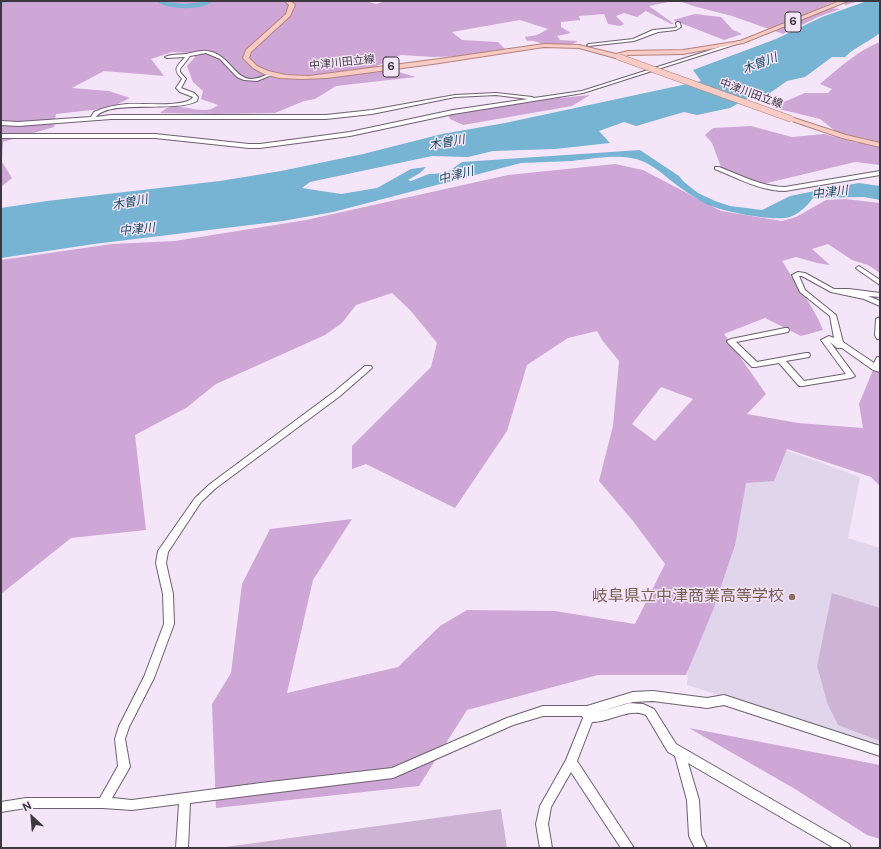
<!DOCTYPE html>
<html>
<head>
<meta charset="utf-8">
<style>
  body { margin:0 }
  #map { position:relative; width:881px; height:849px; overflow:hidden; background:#f5e5f9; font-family:"DM Sans",sans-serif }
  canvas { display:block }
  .frame { position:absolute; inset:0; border:2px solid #3d373f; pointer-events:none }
  .north { position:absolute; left:12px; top:797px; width:40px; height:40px; -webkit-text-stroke:3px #f5e5f9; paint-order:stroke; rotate:334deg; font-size:11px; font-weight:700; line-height:16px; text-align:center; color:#3d373f }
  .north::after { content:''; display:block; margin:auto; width:14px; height:18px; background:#3d373f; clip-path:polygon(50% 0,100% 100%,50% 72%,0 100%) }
</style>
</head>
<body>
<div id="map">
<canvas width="881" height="849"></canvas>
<div class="frame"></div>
<div class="north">N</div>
</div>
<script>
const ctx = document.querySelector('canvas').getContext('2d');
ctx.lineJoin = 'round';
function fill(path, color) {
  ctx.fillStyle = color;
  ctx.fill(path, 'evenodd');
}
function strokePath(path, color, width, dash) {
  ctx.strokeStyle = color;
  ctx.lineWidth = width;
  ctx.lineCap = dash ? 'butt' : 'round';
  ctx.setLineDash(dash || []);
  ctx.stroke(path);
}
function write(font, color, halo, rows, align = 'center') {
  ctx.font = font + ' "DM Sans","Noto Sans JP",sans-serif';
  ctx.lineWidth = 3;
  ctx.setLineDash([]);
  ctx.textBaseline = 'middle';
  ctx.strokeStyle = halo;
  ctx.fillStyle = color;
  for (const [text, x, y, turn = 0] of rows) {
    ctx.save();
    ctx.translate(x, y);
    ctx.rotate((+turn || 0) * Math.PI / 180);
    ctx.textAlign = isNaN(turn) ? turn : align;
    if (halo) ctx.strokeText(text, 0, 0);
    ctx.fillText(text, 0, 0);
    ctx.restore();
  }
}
const education = new Path2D(`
  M780,448L860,477L848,538L880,548V747L687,685L689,645L743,482Z`);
const green = new Path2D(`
  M832,593L880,608V741L838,725L828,705L817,666Z
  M501,809L507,848H218Z`);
const forest = new Path2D(`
  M1,1H366L376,4L386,1H673L649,6L674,24H671L646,11L637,17L624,13L616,16L624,24L620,26L608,24L604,14L579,16L580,20L561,22V27L571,33L557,36L560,40L578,41C569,47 554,46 543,44C537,42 534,40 527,41L525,37L537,35L548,29L520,20L452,32L462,40L498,42L505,49L468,56L433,57L401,55L377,66L416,77L336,86L315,99L304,101L275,113L217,114L160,113C163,111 167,107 171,107C185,105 206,116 218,105L201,99L203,91L193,82L187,66L195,57L192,53L172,52L151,59L164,76L104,71L72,88L109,91L130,98L110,108L56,114L54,127L3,142L2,162L12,178L1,187Z
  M679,1H859L846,5L836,1L820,8C827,11 833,7 840,9L818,17L783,34L732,16L693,6Z
  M695,14L721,17L733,30L742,34L724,40L673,20Z
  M880,42V165L855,162L763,184L721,167L712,143L705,135L713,128L751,126L792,137L824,134L857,143L861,138L843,134L834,130L820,119L775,108L779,104L805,93H828L832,89L820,84C839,68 857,51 880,42Z
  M590,95L572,106L463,125L450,119L447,113L508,103Z
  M615,164L643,170L721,211L782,221L796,217L826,200L845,199L880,203V273L868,265L852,260L828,244L812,249L830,265L817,263L796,257L782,261C796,284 813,305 823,330L801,336L765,318L724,334L766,394L747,414L798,423L863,428L859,404L873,370L880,372V486L871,477L787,449L774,481L746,483L735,545L713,610L686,675H598L467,710L419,786L216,808L212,704L231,673L242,584L270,529L352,519L313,580L287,693L398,667L440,626L467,610L555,611L635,624L665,564L633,521L599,481L613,426L619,361L602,340L597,331L568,338L527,365L507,431L455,508L366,464L352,469V446L431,367L437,343L411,311L392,293L356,305L342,323L325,335L216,384L186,408L135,435L146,530L71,538L1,594V260L112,244L175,241L306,220L508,175ZM661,387L693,399L655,441L632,424Z
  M689,728L880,765V839L867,835L795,789Z`);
const water = new Path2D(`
  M867,1H880V33C868,42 855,47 845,57H832L805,77L787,81L767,95L748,98L730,108L697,115L684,112L636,126L624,122L599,131L610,143L555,149L493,151L468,157L432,156L310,182L302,188L341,194L377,188L411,169L426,167L420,173L408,180L411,181L429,174L446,173L462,162L640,150L679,176L684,182L698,193L715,201L730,206L762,210L790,196L825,189L859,183L880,186V200L864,197L813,198C808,205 799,214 790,217C773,222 719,211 704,203C694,197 683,190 674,183C661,173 651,163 636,159C616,154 592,159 572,161C555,162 538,162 521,163L333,212L283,221L94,244L1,258V208L47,201L220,181L281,171L363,154L442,134L505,123L701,81L693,70L776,39L822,17Z`);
const river = new Path2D(`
  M1,1H10L1,4Z
  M156,1L184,4L213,1C202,11 167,10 156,1Z`);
const minor = new Path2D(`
  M678,22L680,23L681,27L676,30L658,32L634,41L589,46L587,45L589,44L633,39L653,30L675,28L677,27L676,23Z
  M739,41L743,42L583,93L453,114L350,136L260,148H249L155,138H1V134H155L249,144H260L350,132L453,110L528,99L496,95L455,97L372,114L326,119H111L18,126L1,125V121L18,122L91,117L94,112C105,107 116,105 127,104C141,103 187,108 193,97L180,92L176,88L182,79C172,68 177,67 185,57L167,58L165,57C171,54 179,55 186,54C193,53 200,50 207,51C228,53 235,79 251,79C259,79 265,75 272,73L274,74L257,81L244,80L237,77L220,59L206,53L190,56L180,69V72L186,79L181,88L194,93L198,97L197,101C176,113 108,99 96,117L111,115H326L372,110L455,95L496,93L532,97L534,98L582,91Z
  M715,167H719C740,175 762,187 785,187L880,171V175L785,191C761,191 737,178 715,169Z
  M859,266L880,280V285L857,269L856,268Z
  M798,272L805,273L834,289H849L880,293V297L868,296L880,301V306L864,299L831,292L802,276H799L805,290L836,315L843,342L874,363L877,357H880V372L873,370L842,348H837L830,342L855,376L851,378L802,386H799L779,363L755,367H752L728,343L727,341L731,339L785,328H788L789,330L788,332L736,342L757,362L806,353H809L810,355L809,357L786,361L804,381L846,374L821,340L829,336L834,338L830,316L800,292L792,275Z
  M880,317V339H877L875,335L876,319Z
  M365,366H371L372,368L340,396L216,488L201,502L168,552L166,563L173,594L174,624L154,678L129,727L125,739L130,767L112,798L132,800L261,783L392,768L507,718L543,706H587L633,692L653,691L707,698L724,695L880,746V756L724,705L707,708L653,701L633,702L599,712L628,703L643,704L654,709L676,744L849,844L851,848H834L688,763L699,800L701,835L707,848H695L689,836L687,800L675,756L668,752L646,715C632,709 619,717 605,720C601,721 596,722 592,722L577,761L634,848H621L571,772L551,807L548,824L552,848H540L536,824L540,806L566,760L583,718L582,716H543L513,725L393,778L190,803L188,848H176L179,804L132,810L103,808H26L1,812V802L26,798H100L118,766L115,739L119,726L144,677L164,624L163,594L156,563L158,551L195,498L210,484L334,392Z`);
const major = new Path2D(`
  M285,1H291L295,5L290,16L251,52L249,58L257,66L268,71L286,75L309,76L447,58L544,44L579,45L616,54L628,51L683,50L740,41L840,1H848L743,43L683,54L628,55L619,59L579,48L544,47L433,64L327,78L301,79L279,78L264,74L253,68L243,58L246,50L286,14L289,5Z
  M791,117L846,135L880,143V147L842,138L789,120V118Z`);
const majorBridge = new Path2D(`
  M619,57L791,119`);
const markers = [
  [792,597,4,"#8d6e63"]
];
const farStreetnames = [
  ["中津川田立線",342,63,-6],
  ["中津川田立線",751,94,20]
];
const shields = [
  [793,22,16],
  [391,67,16]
];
const shieldNames = [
  ["6",793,22],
  ["6",391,67]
];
const farWaternames = [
  ["木曽川",760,64,-21],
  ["木曽川",447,143,-10],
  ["中津川",456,176,-14],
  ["中津川",830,193,-7],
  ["木曽川",130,203,-11],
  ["中津川",137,230,-6]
];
const nearEducationnames = [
  ["岐阜県立中津商業高等学校",784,597]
];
fill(education, '#e0d5ea');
fill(green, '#ceb4d4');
fill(forest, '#cea7d6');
fill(water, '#77b3d2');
fill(river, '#77b3d2');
strokePath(minor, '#6e5f71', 2);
strokePath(major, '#b4827d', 2);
fill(minor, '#fff');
fill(major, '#f8ccc5');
strokePath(majorBridge, '#b4827d', 7, []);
strokePath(majorBridge, '#f8ccc5', 6);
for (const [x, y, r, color] of markers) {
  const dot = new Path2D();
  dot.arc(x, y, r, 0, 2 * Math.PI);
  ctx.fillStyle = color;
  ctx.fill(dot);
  strokePath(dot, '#f5e5f9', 1.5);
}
write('11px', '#3d373f', '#f5e5f9', farStreetnames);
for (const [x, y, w] of shields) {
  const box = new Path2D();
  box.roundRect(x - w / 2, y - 10, w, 20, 3);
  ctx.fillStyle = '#f5e5f9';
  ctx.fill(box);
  strokePath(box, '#3d373f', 1);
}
write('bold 12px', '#3d373f', null, shieldNames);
write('italic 12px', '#14465c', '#f5e5f9', farWaternames);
write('16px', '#785e54', '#f5e5f9', nearEducationnames, 'right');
</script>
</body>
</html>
